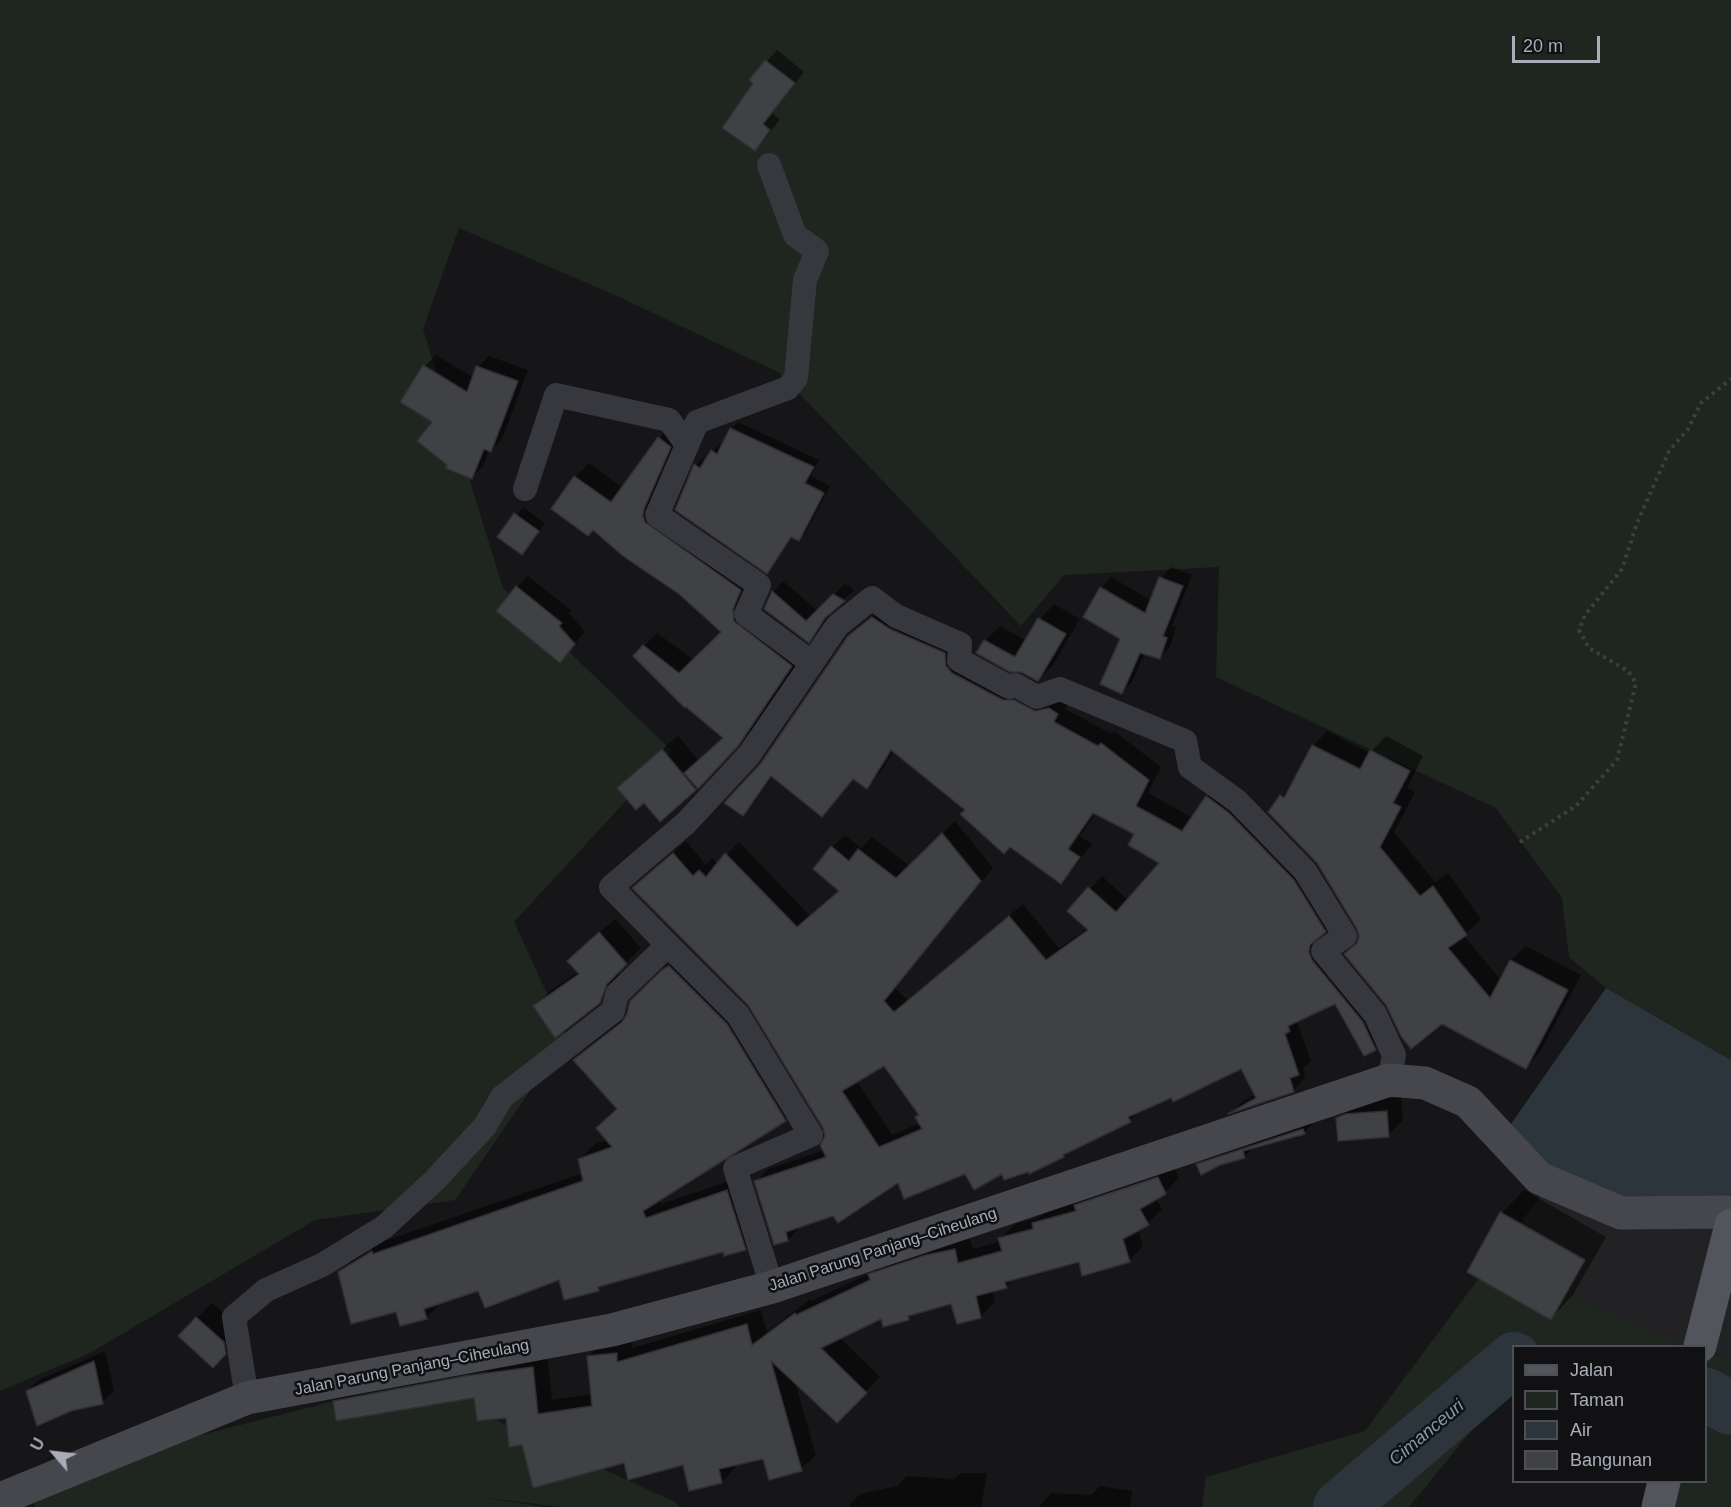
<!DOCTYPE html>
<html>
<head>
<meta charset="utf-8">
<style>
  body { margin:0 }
  #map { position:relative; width:1731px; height:1507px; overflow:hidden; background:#161618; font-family:Arial,sans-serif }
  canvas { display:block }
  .legend { position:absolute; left:1512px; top:1345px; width:195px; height:138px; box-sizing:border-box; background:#111113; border:2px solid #4d4f55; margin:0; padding:8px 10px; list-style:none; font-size:18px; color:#a8adb8 }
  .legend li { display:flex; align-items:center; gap:12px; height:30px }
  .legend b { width:30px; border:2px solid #4d4f55 }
  .north { position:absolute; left:24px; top:1423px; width:60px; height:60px; -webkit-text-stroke:4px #111113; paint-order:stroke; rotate:298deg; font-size:16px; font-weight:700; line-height:24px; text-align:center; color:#a8adb8 }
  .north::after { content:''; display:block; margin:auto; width:21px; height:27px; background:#a8adb8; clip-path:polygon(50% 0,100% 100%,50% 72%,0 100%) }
  .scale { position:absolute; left:1512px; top:36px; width:88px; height:27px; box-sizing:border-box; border:3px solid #a8adb8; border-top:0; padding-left:8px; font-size:18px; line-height:21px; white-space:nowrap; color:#a8adb8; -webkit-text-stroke:4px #111113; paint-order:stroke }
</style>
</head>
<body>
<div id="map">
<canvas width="1731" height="1507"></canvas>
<ul class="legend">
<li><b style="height:8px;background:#53555c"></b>Jalan</li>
<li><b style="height:16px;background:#1e261f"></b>Taman</li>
<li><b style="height:16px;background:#2c353c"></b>Air</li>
<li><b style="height:16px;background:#404145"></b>Bangunan</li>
</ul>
<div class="north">U</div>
<div class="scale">20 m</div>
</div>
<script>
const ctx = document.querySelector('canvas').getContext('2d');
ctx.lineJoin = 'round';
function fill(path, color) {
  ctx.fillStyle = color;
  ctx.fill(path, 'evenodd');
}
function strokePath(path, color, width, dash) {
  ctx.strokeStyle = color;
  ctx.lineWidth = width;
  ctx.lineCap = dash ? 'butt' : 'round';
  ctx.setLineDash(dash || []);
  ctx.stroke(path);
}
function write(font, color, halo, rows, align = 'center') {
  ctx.font = font + ' Arial,sans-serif';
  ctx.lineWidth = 5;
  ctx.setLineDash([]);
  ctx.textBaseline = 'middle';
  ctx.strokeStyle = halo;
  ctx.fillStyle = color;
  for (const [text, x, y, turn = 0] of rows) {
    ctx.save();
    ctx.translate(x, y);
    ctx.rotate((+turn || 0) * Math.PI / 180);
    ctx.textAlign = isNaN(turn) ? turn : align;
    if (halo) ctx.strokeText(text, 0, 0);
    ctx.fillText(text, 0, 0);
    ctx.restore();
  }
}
const built = new Path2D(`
  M1547,1187L1731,1197V1360L1678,1344L1491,1262Z`);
const green = new Path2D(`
  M0,0H1731V1060L1606,988L1569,957L1562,898L1496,808L1216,677L1219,567L1064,575L1021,626L780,373L617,296L459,228L423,329L503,588L672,751L514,922L567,1037L455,1200L315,1220L90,1353L0,1391Z
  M1491,1262L1687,1346H1678V1344L1674,1346H1514L1513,1380L1409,1507H1202L1206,1477L1365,1431Z
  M1706,1352L1731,1360V1507H1658L1661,1482H1706Z
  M486,1363L497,1421L673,1501L681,1507H560L480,1497L544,1507H35L31,1498L137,1451Z`);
const water = new Path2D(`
  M1606,988L1731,1060V1197L1637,1219L1497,1144Z`);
const shadow = new Path2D(`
  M777,50L804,72L772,113L780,119L766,138L755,149V82L751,79Z
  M436,355L474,378L478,367L489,356L528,370L502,439L491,450H489L483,466L472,477L448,465L434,422L425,366Z
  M738,422L819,460L811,476L830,486L806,532L799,539L793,536L774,565L767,572L677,509L696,465L703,458L706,460L719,444L723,446L731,429Z
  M672,425L683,433L656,502L754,576L747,607L805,652L751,731L698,787L660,820L634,773L678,736L699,761L724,737L644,646L657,633L694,660L723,632L680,593L594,529L553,509L575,477L589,463L623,488L659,438ZM734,601L735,619L732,616Z
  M523,507L545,523L529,546L499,537Z
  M1171,567L1192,575L1172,626L1176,627L1170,647L1160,657L1145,653L1132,682L1121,692L1122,638L1101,588L1111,577L1152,601L1161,578Z
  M528,576L572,611L569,613L585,632L560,661L517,587Z
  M783,581L818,611L845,584L854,590L833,610L819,630L808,641L766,609L773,592Z
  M1054,604L1080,619L1053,665L1038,680L985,641L1000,626L1027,641L1040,619Z
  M885,605L958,653L1070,701L1065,709L1112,734L1114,731L1161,767L1148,793L1193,818L1207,797L1220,785L1337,918L1322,933L1321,939L1388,1036L1375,1048L1336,1002L1297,1022L1311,1061L1303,1069L1305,1078L1293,1091L1233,1111L1242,1102L1256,1094L1242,1067L1142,1109L1130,1121L1070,1150L1064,1156L1029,1170L966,1173L899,1181L834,1214L800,1227L788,1240L756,1182L768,1169L824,1150L827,1136L825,1127L749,1004L634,888L686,841L706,865L712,858L718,864L739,842L810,916L840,890L832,847L845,835L861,848L872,837L910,866L955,821L993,868L895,988L908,1000L1023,904L1059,948L1088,928L1069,911L1102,876L1128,900L1162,863L1136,833L1096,813L1080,836L1092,844L1073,869L1061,882L894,751L879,774L867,787L854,778L822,815L773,776L755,801L743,814L762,764L849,637ZM884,1064L921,1114L920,1123L892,1135L856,1080Z
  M1327,731L1370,753L1386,736L1423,756L1407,788L1415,792L1394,832L1435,882L1448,873L1481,919L1464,936L1501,980L1511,960L1526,946L1581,975L1540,1052L1526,1067L1360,940L1359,928L1318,862L1270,812L1292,785L1313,746Z
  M615,919L641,948L621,968L615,986L599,1002L535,1006L550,991L578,972L584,946Z
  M679,956L800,1105L785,1120L659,1199L661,1204L742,1177L760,1234L745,1249L724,1251L604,1283L598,1289L560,1278L479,1289L441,1303L426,1318L397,1310L339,1273L354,1258L387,1238V1240L583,1173L580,1159L595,1144L608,1140L618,1108L575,1060L589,1046L627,1016L647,987Z
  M1401,1097L1403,1120L1388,1135L1337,1118L1352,1103L1361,1100Z
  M1314,1122L1304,1133L1255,1146L1244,1157L1198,1165L1209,1154Z
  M1172,1164L1179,1178L1165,1192L1156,1198L1162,1209L1148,1223L1138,1229L1143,1246L1129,1261L1080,1260L1015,1278L1006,1287L992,1291L995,1302L980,1317L952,1302L914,1313L908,1318L882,1317L840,1338L880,1377L837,1421L795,1382L816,1455L801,1469L764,1457L735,1464L736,1467L722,1482L684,1463L625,1461L523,1443L507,1416L475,1396L335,1401L350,1387L547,1354L552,1400L592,1394L589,1356L603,1342L631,1339L632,1348L761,1310L767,1332L810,1299L811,1301L873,1272L885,1260L969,1235L973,1249L1001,1241L1000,1239L1015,1224L1040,1217L1048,1209Z
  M1524,1190L1606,1237L1573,1295L1551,1318L1469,1271L1502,1213Z
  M212,1303L238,1327L228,1351L213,1366L197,1318Z
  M105,1351L114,1391L102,1402L27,1391L39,1380Z
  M961,1473H987L981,1507H850V1504L860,1494L897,1486L907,1476L954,1479Z
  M1100,1486L1132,1491L1130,1507H1038L1052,1493L1091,1495Z`);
const river = new Path2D(`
  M1706,1395L1731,1408
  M1340,1507L1514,1359`);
const building = new Path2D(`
  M765,60L795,83L763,124L770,130L755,151L722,128L753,83L749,80Z
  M423,365L467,392L476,366L518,381L491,452L484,449L472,479L445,468L447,465L417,441L432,422L400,402Z
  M730,428L814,467L805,483L824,493L799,541L791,537L767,574L675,510L694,464L700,468L711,450L717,454Z
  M658,437L671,447L644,509L643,516L645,522L741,590L733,609L734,621L792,666L738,746L698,789L684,773L723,738L686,707L685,708L633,656L643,645L679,673L721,632L679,594L623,556L593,530L588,536L551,509L574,476L611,502Z
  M514,513L539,531L522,555L497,537Z
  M1159,577L1183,586L1163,636L1167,638L1160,659L1140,653L1122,694L1100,684L1120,639L1083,617L1100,587L1145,613Z
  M516,586L562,623L559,626L575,644L560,663L496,611Z
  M772,591L806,621L833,594L845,601L825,618L809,643L764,609Z
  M872,617L890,629L945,653L946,666L952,673L1003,700H1014L1035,711L1049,708L1058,714L1054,722L1098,746L1101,743L1149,780L1136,806L1182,831L1206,796L1228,812L1294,880L1326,932L1310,945L1309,952L1312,960L1363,1022L1376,1050L1364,1056L1335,1004L1288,1026L1290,1031L1285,1034L1299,1075L1290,1078L1294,1092L1228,1114L1256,1098L1241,1069L1173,1102L1171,1098L1128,1117L1131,1122L1063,1155L1064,1157L1029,1174L1028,1172L1004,1180L1002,1174L974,1190L965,1174L904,1199L898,1183L838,1223L833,1216L786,1232L788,1241L774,1245L754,1181L826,1157L820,1145L825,1136L823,1128L748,1005L632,888L673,853L693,876L699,870L706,877L725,853L797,927L839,891L813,869L831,846L849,861L858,849L896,878L942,833L981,881L884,1001L894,1012L1009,916L1046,960L1088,930L1067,911L1088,887L1116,912L1159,863L1128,845L1134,834L1093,813L1068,849L1080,857L1061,884L1010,847L1004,854L960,814L965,810L891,750L867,789L853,779L822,817L771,776L743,816L724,803L761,763L848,636ZM884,1066L919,1115L915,1117L922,1129L879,1147L842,1091Z
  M1038,618L1066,634L1038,681L1021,672H1010L976,653L984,640L1015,657Z
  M1312,745L1360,769L1370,750L1410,771L1393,803L1401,807L1380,847L1420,896L1433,886L1467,935L1448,948L1490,998L1510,960L1568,990L1526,1069L1442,1024L1411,1049L1401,1036L1386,1005L1344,954L1357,943L1359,936L1357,929L1317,863L1268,812L1280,795L1284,798Z
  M662,749L696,790L660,822L644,803L636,810L617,788Z
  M599,932L627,964L607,984L600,1003L555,1038L533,1006L579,974L567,961Z
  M669,966L727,1024L786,1121L643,1211L646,1218L727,1190L746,1250L724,1256L723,1252L598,1287L599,1291L564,1300L559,1280L485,1308L478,1291L424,1309L427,1319L400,1326L396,1312L351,1324L338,1272L372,1251L373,1254L583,1181L578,1159L612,1147L596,1128L617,1109L573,1060L622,1022L627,1014L630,1001L662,970Z
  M1387,1111L1389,1137L1338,1141L1336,1118L1345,1114Z
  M1303,1129L1305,1134L1243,1151L1245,1158L1220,1165L1201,1175L1196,1164Z
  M1158,1177L1166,1194L1140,1209L1149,1225L1123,1239L1130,1262L1082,1276L1079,1262L1005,1282L1007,1288L976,1296L981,1318L957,1324L951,1304L908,1316L909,1320L883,1327L881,1319L821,1348L867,1393L837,1423L771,1361L802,1471L769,1480L763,1459L719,1469L722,1483L689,1491L683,1465L628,1480L624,1463L533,1488L522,1445L509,1447L506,1418L477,1421L474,1398L336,1421L333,1401L465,1376L533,1367L538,1414L592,1406L587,1356L617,1353V1362L747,1324L752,1345L795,1313L796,1315L870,1280L868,1274L926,1255L955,1249L958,1263L1002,1251L998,1238L1033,1229L1032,1223L1076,1211L1074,1205Z
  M1500,1212L1585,1260L1551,1320L1467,1272Z
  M196,1317L224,1342L226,1354L213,1368L178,1336Z
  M94,1361L103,1404L71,1411L37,1426L26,1391Z`);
const path = new Path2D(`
  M1520,842L1576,806L1617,760L1636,683L1628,671L1589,648L1579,630L1585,615L1622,569L1637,523L1669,451L1688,429L1701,403L1731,379`);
const street = new Path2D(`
  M769,165L795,235L817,251L805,280L796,378L788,388L697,422L657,515L759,585L746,614L812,663L837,626L872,598L896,616L960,644L959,660L1009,687L1015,685L1037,697L1060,689L1185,741L1190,767L1237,801L1305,871L1345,936L1323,951L1375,1014L1394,1055L1389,1080
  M525,489L556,395L669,420L687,445
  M668,945L611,887L686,823L749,755L812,663
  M247,1398L234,1317L266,1290L322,1265L384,1227L434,1181L485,1126L502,1097L613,1011L617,994L668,945L738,1015L811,1135L735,1168L772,1287`);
const secondary = new Path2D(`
  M0,1499L247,1398L612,1330L772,1287L1389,1080L1425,1083L1468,1102L1539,1178L1621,1213L1731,1212`);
const primary = new Path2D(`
  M1700,1346L1731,1225
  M1658,1507L1664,1482`);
const streetNames = [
  ["Jalan Parung Panjang–Ciheulang",883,1250,-18],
  ["Jalan Parung Panjang–Ciheulang",412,1368,-11]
];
const waterNames = [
  ["Cimanceuri",1427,1433,-40]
];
fill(built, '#222225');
fill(green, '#1e261f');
fill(water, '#2c353c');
fill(shadow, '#0007');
strokePath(river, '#2c353c', 54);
fill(building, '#404145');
strokePath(building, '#303034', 1.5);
strokePath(path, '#3d3f44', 4, [3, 4.5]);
strokePath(street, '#37383d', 24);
strokePath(secondary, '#45474d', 33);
strokePath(primary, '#53555c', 33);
write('16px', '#a8adb8', '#111113', streetNames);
write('italic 18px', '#7f9bb3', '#111113', waterNames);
</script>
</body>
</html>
